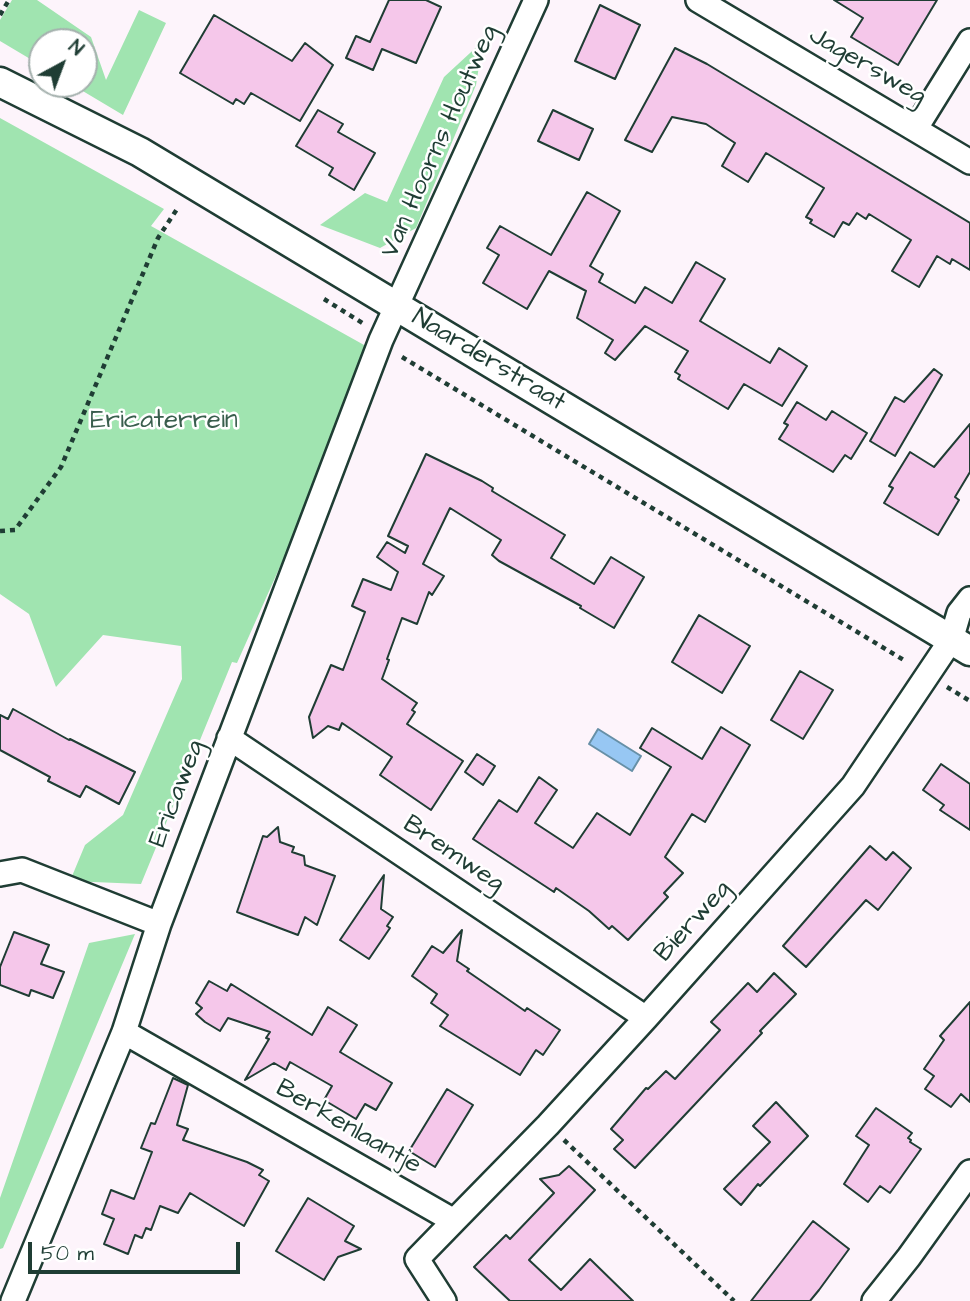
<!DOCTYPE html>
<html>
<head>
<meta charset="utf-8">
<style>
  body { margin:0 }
  #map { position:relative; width:970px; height:1301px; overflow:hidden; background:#fdf4fb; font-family:"Architects Daughter",sans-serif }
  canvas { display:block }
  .north { position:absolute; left:28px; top:28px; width:70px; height:70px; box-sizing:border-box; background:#fff; border:2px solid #a5b1ae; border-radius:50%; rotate:41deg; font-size:19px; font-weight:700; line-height:28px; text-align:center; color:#1f3d34 }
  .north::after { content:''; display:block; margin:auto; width:24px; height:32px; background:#1f3d34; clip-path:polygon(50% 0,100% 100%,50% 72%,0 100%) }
  .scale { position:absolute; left:28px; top:1242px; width:212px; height:32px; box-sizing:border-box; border:4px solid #1f3d34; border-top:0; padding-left:9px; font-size:21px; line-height:24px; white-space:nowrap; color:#1f3d34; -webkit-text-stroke:5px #fff; paint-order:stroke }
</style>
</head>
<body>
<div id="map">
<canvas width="970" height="1301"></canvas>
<div class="north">N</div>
<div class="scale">50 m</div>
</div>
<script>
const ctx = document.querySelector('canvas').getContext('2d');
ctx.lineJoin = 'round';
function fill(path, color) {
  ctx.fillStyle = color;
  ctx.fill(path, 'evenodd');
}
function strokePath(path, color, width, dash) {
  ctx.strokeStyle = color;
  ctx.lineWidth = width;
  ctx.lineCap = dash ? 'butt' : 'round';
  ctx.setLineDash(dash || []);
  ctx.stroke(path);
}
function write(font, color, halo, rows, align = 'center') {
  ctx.font = font + ' "Architects Daughter",sans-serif';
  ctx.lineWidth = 5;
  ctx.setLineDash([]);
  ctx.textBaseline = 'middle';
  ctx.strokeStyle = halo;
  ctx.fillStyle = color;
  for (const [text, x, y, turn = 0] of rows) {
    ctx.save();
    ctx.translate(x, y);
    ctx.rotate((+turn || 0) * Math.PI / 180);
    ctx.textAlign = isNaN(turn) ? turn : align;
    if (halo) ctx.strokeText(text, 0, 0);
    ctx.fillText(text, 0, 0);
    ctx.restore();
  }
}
const green = new Path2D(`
  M12,0H37L91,37L106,80L139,10L166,23L123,115L71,84H84V42H42V66L0,41V20Z
  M483,41L476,85L416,228L380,248L320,225L365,193L387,202L444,77Z
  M0,118L164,209L151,226L373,350V358L237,663L232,662L141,884L70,881L85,845L123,815L182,679L181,646L103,635L56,687L29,614L0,594Z
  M135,934L3,1248L0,1249V1198L89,943Z`);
const water = new Path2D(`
  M598,729L641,756L632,771L589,744Z`);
const building = new Path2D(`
  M389,0H426L441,7L416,63L382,49L373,70L346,58L356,36L370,42Z
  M834,0H937L898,65L851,37L863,18Z
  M600,5L640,25L615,79L575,61Z
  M214,15L292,61L305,43L333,65L300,121L251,93L244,104L236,99L233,104L180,73Z
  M675,48L707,64L970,223V270L952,259L950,264L937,256L919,287L892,271L911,240L869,214L866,219L857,213L849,225L843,222L834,237L810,223L812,220L806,217L824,188L766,153L748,182L722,166L735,143L706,124L672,117L652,152L625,140Z
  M318,110L343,124L338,132L375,153L354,190L329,175L333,168L296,146Z
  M553,110L593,129L579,160L538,141Z
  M587,192L620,211L590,266L603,274L599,282L635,303L645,287L672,303L696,262L725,279L700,321L770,363L779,348L807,366L782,406L744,384L728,409L678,379L680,375L675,372L688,351L645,326L615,360L605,353L613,340L577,318L586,291L549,271L527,309L483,283L499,255L487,248L500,226L551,255Z
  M934,369L942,375L895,456L870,441L895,397L904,402Z
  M797,402L826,420L832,411L867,433L851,459L845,455L833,472L779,439L788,425L784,423Z
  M970,424V472L955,497L959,500L938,535L884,503L893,488L889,486L910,452L934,467Z
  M426,454L482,481L493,488L492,491L565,535L551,558L594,584L611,557L644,577L614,628L580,608L581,606L499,561L492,555L501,540L450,508L423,564L444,576L432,595L429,592L417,624L402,618L387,659L389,660L382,679L417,703L412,710L415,712L407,724L463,761L431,810L380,775L392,757L342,723L339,730L328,726L313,738L309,717L331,665L343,670L365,612L352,606L363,579L391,590L398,572L377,557L387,542L405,553L408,546L388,536Z
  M699,615L750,646L722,693L672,662Z
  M800,671L833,690L803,739L771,720Z
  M13,709L69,740L70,739L135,772L119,804L86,786L80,797L48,781L50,777L0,750V715L8,719Z
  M721,727L750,745L705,822L692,814L665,857L683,873L664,893L668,897L628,940L612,926L609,929L589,911L556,888L554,892L473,839L499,800L517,812L539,777L557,790L535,823L573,848L597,813L630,835L671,767L640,748L652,728L702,759Z
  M477,754L495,766L483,785L465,772Z
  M941,764L970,784V830L940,810L944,805L923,790Z
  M278,827L280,842L294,847L292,852L304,856L305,865L335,876L317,925L305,917L298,935L237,912L263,836L267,837Z
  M870,846L886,860L893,852L911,868L878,910L866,900L806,967L783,946Z
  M384,875L381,909L393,917L387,926L390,928L369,959L340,940Z
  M462,930L457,961L469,969L467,971L525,1011L527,1008L560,1030L543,1055L536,1050L520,1075L440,1026L448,1015L431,1003L437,994L412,976L432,946L443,953Z
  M14,932L49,945L41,964L64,972L53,998L31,990L29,996L0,985V967Z
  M774,973L796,994L760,1031L762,1033L635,1168L614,1149L623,1140L611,1129L646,1088L648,1089L666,1071L675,1079L720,1030L711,1022L748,983L757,992Z
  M209,981L227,991L231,984L312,1035L328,1007L357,1025L340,1052L392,1083L376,1110L365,1104L356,1119L324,1100L332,1086L290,1062L286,1070L274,1063L245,1080L269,1039L266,1038L270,1032L228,1018L220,1031L205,1022L196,1014L202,1008L196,1003Z
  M970,1002V1102L961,1094L951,1107L925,1089L934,1076L924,1069L944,1040L940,1036Z
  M173,1078L188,1085L177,1125L188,1129L183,1140L247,1162L263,1170L259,1175L269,1181L244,1226L190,1193L178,1213L160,1206L151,1230L146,1228L142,1238L135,1235L128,1254L104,1244L114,1219L102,1214L111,1190L134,1199L152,1152L141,1148L151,1123L155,1124Z
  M447,1089L473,1105L435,1167L409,1151Z
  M776,1102L808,1136L760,1186L758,1184L741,1205L724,1189L770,1142L753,1126Z
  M876,1108L912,1133L908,1138L911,1140L910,1142L921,1149L890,1193L880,1186L868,1202L844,1184L869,1145L856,1136Z
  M569,1166L595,1190L529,1260L561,1290L590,1259L633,1301H510L474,1267L506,1235L510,1239L554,1193L540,1179L559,1175Z
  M308,1198L354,1226L345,1241L361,1249L338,1257L324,1280L276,1251Z
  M813,1221L849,1249L819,1290L810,1301H751Z`);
const path = new Path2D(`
  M0,15L9,0
  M324,299L364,324
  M402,357L907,662
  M0,531L15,530L61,467L158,238L179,206
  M947,687L970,701
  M564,1140L734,1301`);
const minor = new Path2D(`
  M698,0L970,162
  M916,128L970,41
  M229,738L646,1018
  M0,874L22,870L159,924
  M124,1032L454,1221L417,1259L444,1301
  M454,1221L548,1125L646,1018L853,786L951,640L959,613L970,599
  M13,1301L124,1032L159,924L381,340L536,0
  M874,1301L909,1257L970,1172`);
const tertiary = new Path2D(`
  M0,82L140,152L970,651`);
const streetNames = [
  ["Jagersweg",867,67,30],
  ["Van Hoorns Houtweg",441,142,-66],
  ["Naarderstraat",488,361,31],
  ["Ericaweg",178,794,-69],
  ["Bremweg",453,855,34],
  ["Bierweg",694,922,-48],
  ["Berkenlaantje",348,1128,30]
];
const parkNames = [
  ["Ericaterrein",164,422]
];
fill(green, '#a0e4b0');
fill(water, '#97c7f3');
strokePath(water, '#6790a7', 2);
fill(building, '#f5c7ea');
strokePath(building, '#1f3d34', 2);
strokePath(minor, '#1f3d34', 28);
strokePath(tertiary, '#1f3d34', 33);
strokePath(path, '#1f3d34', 4.5, [5, 5]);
strokePath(minor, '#fff', 23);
strokePath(tertiary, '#fff', 28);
write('26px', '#1f3d34', '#fff', streetNames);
write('26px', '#395e4d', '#fff', parkNames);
</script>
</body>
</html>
